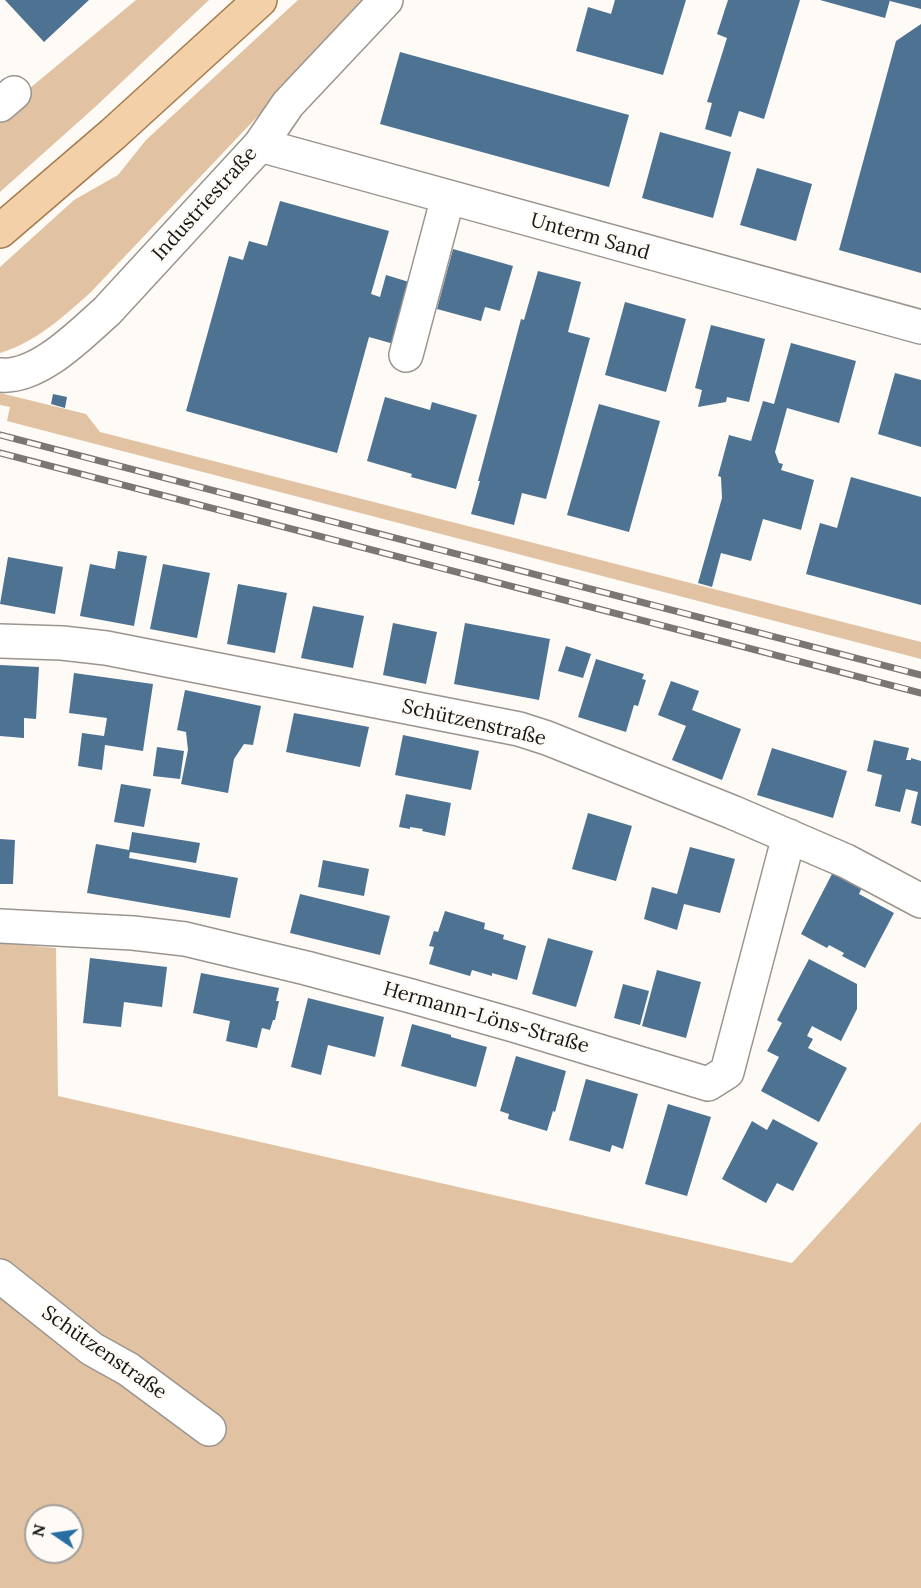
<!DOCTYPE html>
<html>
<head>
<meta charset="utf-8">
<style>
  body { margin:0 }
  #map { position:relative; width:921px; height:1588px; overflow:hidden; background:#fefaf5; font-family:Lora,serif }
  canvas { display:block }
  .north { position:absolute; left:24px; top:1504px; width:60px; height:60px; box-sizing:border-box; background:#fefaf5; border:2px solid #a29f9b; border-radius:50%; rotate:283deg; font-size:16px; font-weight:700; line-height:24px; text-align:center; color:#191714 }
  .north::after { content:''; display:block; margin:auto; width:21px; height:27px; background:#296ea3; clip-path:polygon(50% 0,100% 100%,50% 72%,0 100%) }
</style>
</head>
<body>
<div id="map">
<canvas width="921" height="1588"></canvas>
<div class="north">N</div>
</div>
<script>
const ctx = document.querySelector('canvas').getContext('2d');
ctx.lineJoin = 'round';
function fill(path, color) {
  ctx.fillStyle = color;
  ctx.fill(path, 'evenodd');
}
function strokePath(path, color, width, dash) {
  ctx.strokeStyle = color;
  ctx.lineWidth = width;
  ctx.lineCap = dash ? 'butt' : 'round';
  ctx.setLineDash(dash || []);
  ctx.stroke(path);
}
function write(font, color, halo, rows, align = 'center') {
  ctx.font = font + ' Lora,serif';
  ctx.lineWidth = 5;
  ctx.setLineDash([]);
  ctx.textBaseline = 'middle';
  ctx.strokeStyle = halo;
  ctx.fillStyle = color;
  for (const [text, x, y, turn = 0] of rows) {
    ctx.save();
    ctx.translate(x, y);
    ctx.rotate((+turn || 0) * Math.PI / 180);
    ctx.textAlign = isNaN(turn) ? turn : align;
    if (halo) ctx.strokeText(text, 0, 0);
    ctx.fillText(text, 0, 0);
    ctx.restore();
  }
}
const green = new Path2D(`
  M136,0H209L94,108L0,192V113Z
  M298,0H368L91,292C63,317 36,342 0,353V267L74,200L118,175L146,140Z
  M0,393L86,414L100,432L921,642V659L7,421L10,407L0,405Z
  M0,943L56,948L58,1096L792,1263L921,1122V1588H0ZM36,1516H72V1552H36Z`);
const building = new Path2D(`
  M5,0H89L44,42Z
  M615,0H686L663,75L576,51L588,7L611,14Z
  M728,0H800L764,119L739,111L731,137L705,129L712,103L707,102L727,38L717,34Z
  M820,0H890L885,18Z
  M890,0H921V9L890,1Z
  M921,24V273L839,250L896,41Z
  M400,52L629,115L609,187L380,124Z
  M660,132L731,152L713,218L642,198Z
  M757,168L812,184L796,241L740,225Z
  M280,201L389,231L371,294L380,297L386,275L409,282L394,344L369,337L337,453L186,411L229,256L243,260L249,241L267,246Z
  M453,249L513,266L500,311L485,307L481,321L437,309Z
  M538,271L581,282L568,332L590,338L546,499L522,493L514,525L471,514L480,481H478L521,319L524,320Z
  M625,302L686,319L666,392L605,375Z
  M711,325L765,339L749,402L727,397L726,402L698,407L702,390L695,388Z
  M791,343L856,361L839,423L787,408L775,452L779,463L783,464L781,470L814,480L801,530L763,519L751,561L721,553L712,587L698,583L722,498L721,477L718,476L729,435L751,441L763,401L774,404Z
  M895,373L921,380V447L878,434Z
  M53,394L67,397L65,408L51,404Z
  M385,397L430,410L432,402L477,415L456,489L411,477L412,474L367,461Z
  M599,404L660,421L629,532L567,515Z
  M851,477L921,497V605L806,574L820,523L837,528Z
  M118,551L147,556L134,626L80,616L90,564L115,569Z
  M8,557L63,567L55,614L0,604Z
  M163,564L210,573L197,638L150,629Z
  M238,584L287,593L275,653L227,644Z
  M313,606L364,616L353,668L301,658Z
  M393,623L437,632L426,684L383,675Z
  M465,623L550,639L539,700L454,684Z
  M566,646L591,654L583,678L558,671Z
  M596,659L644,674L642,679L646,680L638,706L634,705L626,732L578,717Z
  M0,665L39,667L36,719L24,718V738L0,736Z
  M74,673L153,684L143,751L105,745L102,770L78,766L82,733L104,736L107,718L69,713Z
  M671,681L699,691L692,710L741,729L722,780L672,760L686,726L658,715Z
  M185,690L261,706L253,745L244,744L234,759L228,793L181,784L188,750L186,732L177,730Z
  M294,713L369,727L360,767L286,752Z
  M403,735L479,751L471,790L395,775Z
  M874,740L909,748L906,760H911V758L921,761V826L911,823L918,792L906,789L900,812L875,806L882,775L867,771Z
  M157,747L184,751L180,779L153,776Z
  M772,748L847,771L833,818L757,795Z
  M121,784L151,789L144,827L114,822Z
  M406,794L451,803L445,836L422,831L423,829L410,827V829L399,827Z
  M588,813L632,826L616,881L572,869Z
  M132,832L200,843L196,863L130,852L129,858L238,878L230,918L87,893L96,844L129,850Z
  M0,839L15,840L13,884H0Z
  M690,847L735,859L720,913L684,904L677,930L644,919L652,887L677,894Z
  M323,860L369,869L364,896L318,887Z
  M833,872L862,887L859,894L894,913L865,968L842,956L844,953L829,945L827,948L801,934Z
  M300,894L390,916L380,955L290,933Z
  M445,911L485,923L484,929L504,935L503,939L526,946L517,980L492,973V976L472,970L470,976L429,964L434,947L429,946L434,931L438,932Z
  M548,938L593,951L576,1007L532,994Z
  M90,958L167,967L162,1007L124,1002L121,1027L83,1023Z
  M809,959L857,984V1009L841,1041L812,1026L807,1036L813,1039L808,1048L847,1068L819,1122L761,1091L779,1057L767,1051L782,1023L777,1020Z
  M657,970L701,982L686,1038L642,1026Z
  M201,973L279,988L276,1001H279L275,1020H273L270,1030L262,1028L257,1048L226,1041L230,1021L193,1013Z
  M623,984L649,991L640,1025L614,1018Z
  M308,998L384,1017L375,1057L328,1045L321,1075L291,1067Z
  M412,1024L451,1035V1037L487,1047L476,1087L401,1066Z
  M516,1056L566,1071L555,1112L553,1111L547,1131L508,1119L509,1114L500,1111Z
  M586,1079L638,1094L623,1149L612,1145L610,1152L569,1140Z
  M668,1104L711,1117L687,1196L645,1184Z
  M773,1119L818,1143L793,1191L777,1183L766,1203L722,1179L752,1121L767,1130Z`);
const minor = new Path2D(`
  M0,105L14,93
  M260,145L921,327
  M406,355L448,197
  M0,375C38,379 81,334 107,311L260,145L288,104L386,0
  M0,641L62,643L106,648L519,729L547,738L732,812L846,861L921,901
  M0,926L133,933L185,939L306,968L411,996L513,1025L708,1084L727,1072L789,836
  M0,1276L92,1349L128,1369L209,1429`);
const major = new Path2D(`
  M0,231L113,134L260,0`);
const rail = new Path2D(`
  M0,435L921,675
  M0,453L921,693`);
const streetNames = [
  ["Industriestraße",205,204,-48],
  ["Unterm Sand",590,237,16],
  ["Schützenstraße",474,723,13],
  ["Hermann-Löns-Straße",486,1018,16],
  ["Schützenstraße",104,1353,35]
];
fill(green, '#e1c2a2');
fill(building, '#4d7292');
strokePath(minor, '#9b948e', 36);
strokePath(major, '#a27b4f', 36);
strokePath(minor, '#fff', 33);
strokePath(major, '#f4d0a9', 33);
strokePath(rail, '#7a7773', 7);
strokePath(rail, '#fefaf5', 4.5, [14]);
write('20px', '#191714', '#fefaf5', streetNames);
</script>
</body>
</html>
